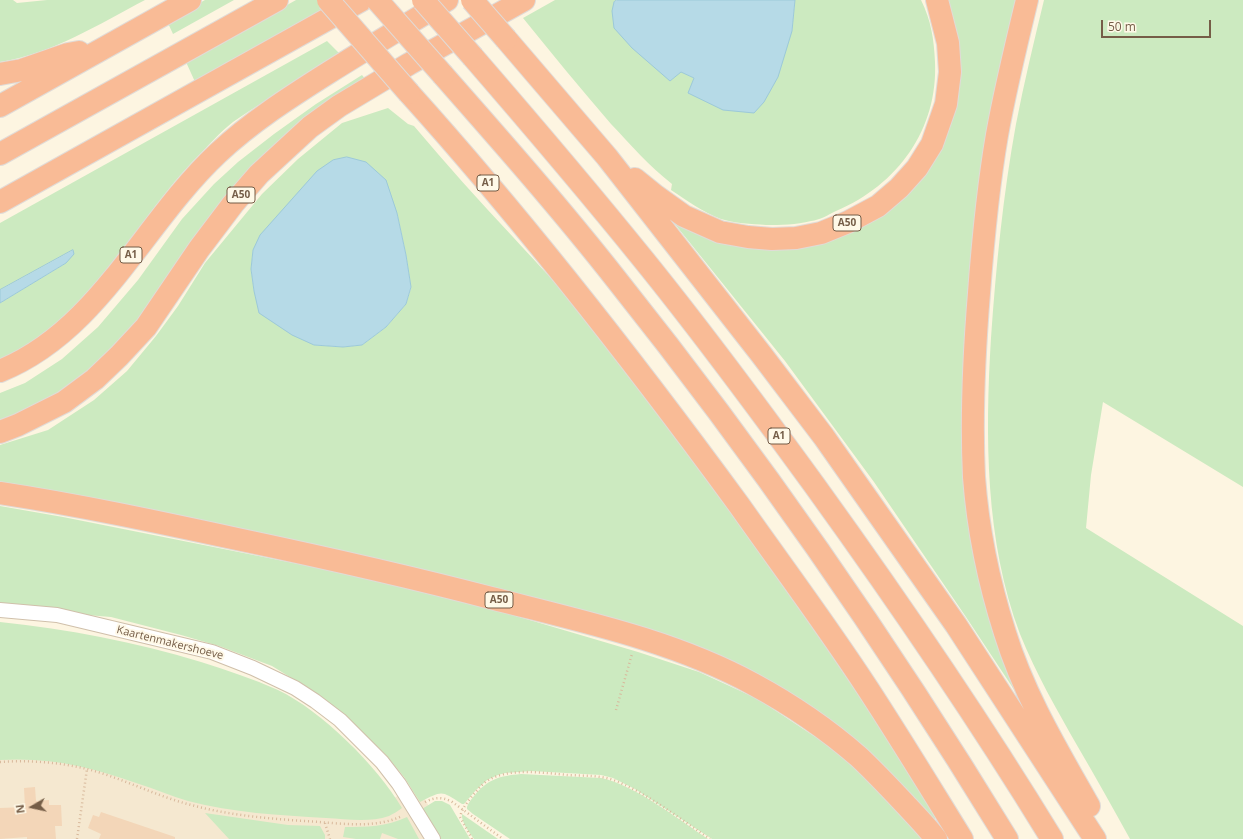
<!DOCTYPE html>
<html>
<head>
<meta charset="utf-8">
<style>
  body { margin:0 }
  #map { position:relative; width:1243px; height:839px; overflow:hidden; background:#fdf5e1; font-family:"Open Sans",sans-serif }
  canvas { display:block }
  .north { position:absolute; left:12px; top:787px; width:40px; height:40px; -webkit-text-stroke:3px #fff9e8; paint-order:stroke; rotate:261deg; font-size:11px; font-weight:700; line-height:16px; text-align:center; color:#755d47 }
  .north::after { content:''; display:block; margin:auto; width:14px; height:18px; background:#755d47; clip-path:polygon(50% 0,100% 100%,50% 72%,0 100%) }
  .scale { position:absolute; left:1101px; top:20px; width:110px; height:18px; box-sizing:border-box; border:2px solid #755d47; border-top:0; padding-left:5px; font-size:12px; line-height:14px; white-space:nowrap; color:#755d47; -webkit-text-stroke:3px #fff9e8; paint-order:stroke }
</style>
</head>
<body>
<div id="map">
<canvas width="1243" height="839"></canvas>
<div class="north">N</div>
<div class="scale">50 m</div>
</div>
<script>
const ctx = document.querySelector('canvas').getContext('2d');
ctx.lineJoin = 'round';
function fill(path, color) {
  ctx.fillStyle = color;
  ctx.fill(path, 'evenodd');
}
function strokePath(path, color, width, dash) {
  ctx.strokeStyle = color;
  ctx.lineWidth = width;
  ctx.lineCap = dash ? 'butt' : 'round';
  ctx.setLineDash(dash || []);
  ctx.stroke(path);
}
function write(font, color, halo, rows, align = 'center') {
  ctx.font = font + ' "Open Sans",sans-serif';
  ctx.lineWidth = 4;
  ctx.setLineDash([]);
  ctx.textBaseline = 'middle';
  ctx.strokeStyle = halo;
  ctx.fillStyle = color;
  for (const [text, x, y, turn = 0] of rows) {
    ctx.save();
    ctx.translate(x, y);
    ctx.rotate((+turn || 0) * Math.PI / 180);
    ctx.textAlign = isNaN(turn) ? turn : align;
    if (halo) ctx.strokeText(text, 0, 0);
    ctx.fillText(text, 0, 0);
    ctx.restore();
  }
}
const residential = new Path2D(`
  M0,746L382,806L416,784L448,839H0Z`);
const green = new Path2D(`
  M0,0H13L17,3L47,0H145C99,24 52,54 0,62Z
  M205,0H234L173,34L167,21Z
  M296,0H345L196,84L186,62Z
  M555,0H617L614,2L670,81L681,71L694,78L689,93L792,31L795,0H921C931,20 934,39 935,62C938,129 898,185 836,211C828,215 820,220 811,221C796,225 781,225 766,225C752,224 733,223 721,219C703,212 686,200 671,190L672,184C649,166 631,145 611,124C581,89 552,54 523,18Z
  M942,0H1025L993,152L978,539L1056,753L966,617L874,482L785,361L666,213L674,218L837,236L944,130Z
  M1044,0H1243V487L1103,402L1091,475L1086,528L1243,626V839H1130C1113,808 1096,778 1078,747C1057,710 1036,674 1020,634C985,541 985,436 991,338C996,267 1003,195 1016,124C1024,83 1034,41 1044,0Z
  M327,41L339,53C316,69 292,84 268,99C256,107 244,114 233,122C220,132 209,145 198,156C132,223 91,320 0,359V303L66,263L73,250L0,290V223Z
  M362,75L366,80L309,119L144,319L73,388L0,425V393L25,383L62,359L98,327L138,280L182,219L214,184L238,162L274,134L316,104Z
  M388,108L408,124L414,126C446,164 479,201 513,237C531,257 551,277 568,298C702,463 823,638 938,816L931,822L877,764L714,661L0,488V445L48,430L94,400L127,371L156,336L178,306L205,263L262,194L298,159L342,123ZM397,213L406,255L411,288L406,304L386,327L362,345L343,347L314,345L254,291L251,269L253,250Z
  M0,506L63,517L339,572L506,613L638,652L699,672L758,699L826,744L851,764L886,797L923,839H712L635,789L613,778L601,775L531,771L505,773L498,775L487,780L476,790L464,804H462C440,790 443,791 420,802L404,777L386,755L340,711L319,695L272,666L219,646L181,635L111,617L87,615L59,609L0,603Z
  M0,622C69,629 135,642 201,662C227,670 253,679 278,690C322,711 377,766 402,808C398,811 393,814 389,816C369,823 346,819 326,818C279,815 233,813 188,801C171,796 155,789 139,784C92,767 50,757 0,760Z
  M521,774L601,778C635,785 678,819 708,839H510L473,814L467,809V807C468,803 471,800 474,796C488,779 499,776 521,774Z
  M435,801H442L450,805L470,839H440L422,809Z
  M205,813L288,825L320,826L325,835V839H229Z
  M462,814L498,839H474C469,832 461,822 462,814Z
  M407,817L419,839H398L382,833L380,839H356L343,837L345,827C367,827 386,827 407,817Z`);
const water = new Path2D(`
  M617,0H795L792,31L778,77L764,102L754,113L723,110L688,93L694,78L681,72L670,81L632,48L614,28L612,11L614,2Z
  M347,157L366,162L386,180L397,213L406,255L411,287L406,304L386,327L362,345L343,347L314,345L292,335L259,313L254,291L251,269L253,250L260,235L317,171L333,160Z
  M73,250L74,254L66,263L0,303V290Z`);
const building = new Path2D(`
  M35,787L36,801L49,800V805H61L62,826H55L56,839H27V837L0,839V808L25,807L24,788Z
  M101,812L175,837V839H99L101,834L88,828L93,815L99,817Z`);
const path = new Path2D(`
  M616,710L632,654
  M0,762C28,760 59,762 87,769C119,777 152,794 184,803C228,816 274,819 319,822C346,824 377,828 402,816
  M425,802C435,797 441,797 451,801L503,839
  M325,823L330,839
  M77,839L87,769
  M472,839L460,817C462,808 467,803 472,796C477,791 481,785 487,781C508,767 545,773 568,775C585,776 601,775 616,781C650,795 680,819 710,839`);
const minor = new Path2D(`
  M0,610L57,615L212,652L253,668L295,688L315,701L340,720L382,762L399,784L433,839`);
const motorway = new Path2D(`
  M1027,0C1016,45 1005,90 997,135C988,187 983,240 979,293C974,354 971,416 974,477C978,530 989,583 1005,633C1024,695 1058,751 1089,806
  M506,39L607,157L761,354L824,437L956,625L1095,839
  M473,57C531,124 588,191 643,259C703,333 759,409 815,486C898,601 978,718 1052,839
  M0,74L22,70L68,54L79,52
  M443,75C502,142 561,209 616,279C758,457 888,644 1007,839
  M409,93C527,224 635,363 739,505C782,566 827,626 868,689C900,738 931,789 962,839
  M0,106L190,0
  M0,154L277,0
  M635,179L656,196L684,216L720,232L748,237L772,239L796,238L821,233L848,222L878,206L899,188L917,168L932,144L946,104L950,72L948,43L937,0
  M0,202L362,0
  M0,371C99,331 143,223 218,153C251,122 290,97 328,73C368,48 408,24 447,0
  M0,432L18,425L64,402L95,379L119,356L146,327L199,249L233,204L259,174L310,127L339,106L409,64L524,0
  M0,493C79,505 158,522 237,539C322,557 407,576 491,598C580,621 672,640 753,684C790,704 827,729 859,757C875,772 890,788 905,804C916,816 927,827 936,839`);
const motorwayBridge = new Path2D(`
  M328,0L409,93
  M377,0L443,75
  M423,0L473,57
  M472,0L506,39`);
const shields = [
  [488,183,22],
  [241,195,28],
  [847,223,28],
  [131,255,22],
  [779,436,22],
  [499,600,28]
];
const shieldNames = [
  ["A1",488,183],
  ["A50",241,195],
  ["A50",847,223],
  ["A1",131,255],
  ["A1",779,436],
  ["A50",499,600]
];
const streetNames = [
  ["Kaartenmakershoeve",170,643,14]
];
fill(residential, '#f5e8d0');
fill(green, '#cceac0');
fill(water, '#b6dae7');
strokePath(water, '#9cc9d9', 1);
fill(building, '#f3d6b8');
strokePath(minor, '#d0c0ab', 16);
strokePath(motorway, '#e1dbd7', 24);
strokePath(path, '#d8b99c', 2.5, [1, 3]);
strokePath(minor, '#fff', 14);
strokePath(motorway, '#f9bb96', 22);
strokePath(motorwayBridge, '#e1dbd7', 24, []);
strokePath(motorwayBridge, '#f9bb96', 22);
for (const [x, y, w] of shields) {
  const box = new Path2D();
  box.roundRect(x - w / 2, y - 8, w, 16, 3);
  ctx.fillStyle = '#fff9e8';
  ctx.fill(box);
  strokePath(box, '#755d47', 1);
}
write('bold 10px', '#755d47', null, shieldNames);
write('11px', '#755d47', '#fff9e8', streetNames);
</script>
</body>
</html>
